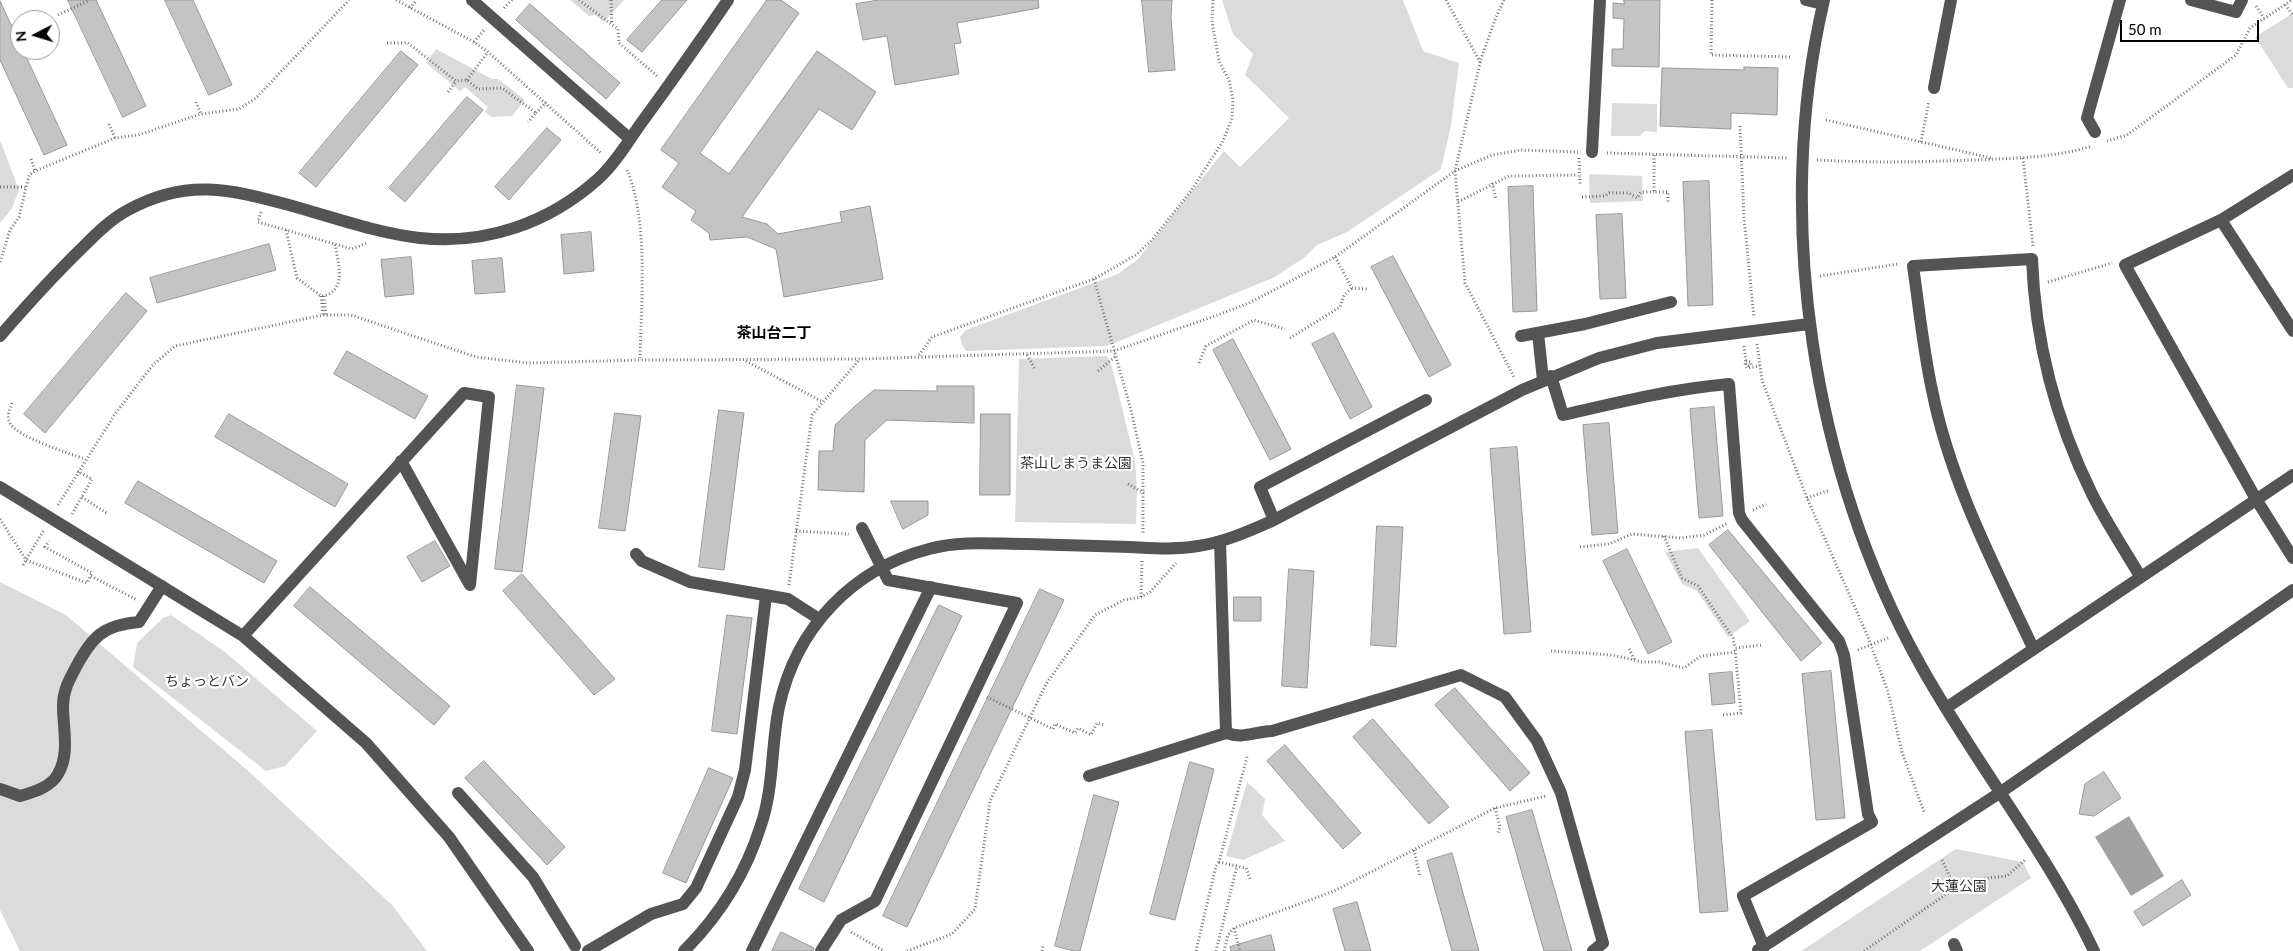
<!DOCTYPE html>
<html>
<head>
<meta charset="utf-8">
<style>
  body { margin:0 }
  #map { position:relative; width:2293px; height:951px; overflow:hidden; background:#fff; font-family:Lato,sans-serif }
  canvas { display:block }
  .north { position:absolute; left:10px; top:10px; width:50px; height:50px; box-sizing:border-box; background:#fff; border:1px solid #999; border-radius:50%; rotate:265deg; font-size:14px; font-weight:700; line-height:20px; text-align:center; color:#000 }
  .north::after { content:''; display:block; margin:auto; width:18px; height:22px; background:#000; clip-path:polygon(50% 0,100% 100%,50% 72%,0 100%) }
  .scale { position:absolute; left:2120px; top:20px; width:139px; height:22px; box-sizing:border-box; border:2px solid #000; border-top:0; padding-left:6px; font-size:15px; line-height:18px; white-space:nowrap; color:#000; -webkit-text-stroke:4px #fff; paint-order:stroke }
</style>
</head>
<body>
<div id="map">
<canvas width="2293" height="951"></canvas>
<div class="north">N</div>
<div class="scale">50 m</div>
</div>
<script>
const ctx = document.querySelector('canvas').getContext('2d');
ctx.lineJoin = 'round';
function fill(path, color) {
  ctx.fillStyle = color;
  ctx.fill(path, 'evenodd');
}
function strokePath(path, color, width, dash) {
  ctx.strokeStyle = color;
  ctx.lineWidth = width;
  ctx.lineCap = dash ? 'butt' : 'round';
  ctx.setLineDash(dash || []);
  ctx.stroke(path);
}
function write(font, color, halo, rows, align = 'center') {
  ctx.font = font + ' Lato,"Noto Sans JP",sans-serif';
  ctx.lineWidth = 4.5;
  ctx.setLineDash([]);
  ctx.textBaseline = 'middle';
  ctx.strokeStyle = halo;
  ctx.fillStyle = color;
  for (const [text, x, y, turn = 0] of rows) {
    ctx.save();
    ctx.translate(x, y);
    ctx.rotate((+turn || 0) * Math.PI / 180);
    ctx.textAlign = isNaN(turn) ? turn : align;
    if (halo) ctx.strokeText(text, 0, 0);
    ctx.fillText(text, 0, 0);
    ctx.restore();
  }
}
const green = new Path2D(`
  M570,0H624L604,22L595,15L589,16Z
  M1222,0H1403L1423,51L1459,63L1451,126L1441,169L1347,232L1317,245L1305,257L1275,277L1107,346L966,351L962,345L960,337L966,330L1118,274L1138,259L1224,151L1240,167L1289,118L1245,75L1253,54L1233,34Z
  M2293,13V88H2288L2255,37Z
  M436,49L492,79H498L525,100L512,116L491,117L485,112L488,107L465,87L460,91L426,63Z
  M1612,103L1657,104V132L1645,131L1640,136H1611Z
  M0,140L19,190L12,208L0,223Z
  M1589,174L1642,176L1643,201L1590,203Z
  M1107,356L1112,367L1135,461L1137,490L1136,524L1015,522L1019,359Z
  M1698,548L1750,621L1728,637L1697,591L1682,584L1665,552Z
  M0,582L66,615L254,776L392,905L427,951H20L0,910Z
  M171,615L225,652L317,731L285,766L266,771L133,667L137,643L163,618Z
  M1247,782L1265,799L1262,815L1285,841L1243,860L1226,856Z
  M1956,849L2023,862L2031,878L1920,951H1801Z`);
const water = new Path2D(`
  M2129,816L2164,876L2131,896L2095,837Z`);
const building = new Path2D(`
  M68,0H96L146,106L123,117Z
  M165,0H193L232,85L209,95Z
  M662,0H687L642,52L627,40Z
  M767,0H781L799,13L700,153L729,174L817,51L876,92L852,130L819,109L742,217L767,224L778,234L842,222L840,212L870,206L883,279L784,297L776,249L747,237L710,240L709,233L691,220L696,211L662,187L679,163L661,150Z
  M879,0H1038L1039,8L957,23L961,43L954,44L959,74L895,85L887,36L863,40L856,4Z
  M1142,0H1172L1171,17L1175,70L1149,72Z
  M1624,0H1660L1659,67L1612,66V49H1623L1624,19L1613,18V3L1624,4Z
  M0,1L20,44V50H23L67,145L44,155L0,60Z
  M530,4L620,83L606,99L516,20Z
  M401,51L418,65L316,187L299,173Z
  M1744,67L1778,68L1777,115L1731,113V129L1660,126L1662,68L1744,70Z
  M467,97L483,110L405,202L389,188Z
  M547,128L561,140L509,200L495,187Z
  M1709,181L1713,305L1688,306L1683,182Z
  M1533,186L1537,311L1513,312L1508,187Z
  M1622,214L1626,298L1600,299L1596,215Z
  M591,232L594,271L564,274L561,235Z
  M269,244L276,270L157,303L150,278Z
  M1393,256L1451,365L1429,377L1371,267Z
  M411,257L414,294L385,297L381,260Z
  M502,258L505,292L475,294L472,261Z
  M126,293L147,311L45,433L24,414Z
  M1334,333L1372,407L1350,419L1312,344Z
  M1233,339L1291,449L1270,460L1213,350Z
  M347,351L428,396L415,419L334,374Z
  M517,385L544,388L522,572L495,569Z
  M937,386H974V423L887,420L865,440L864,492L818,490L819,451H833L835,425L854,407L874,390L937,391Z
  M1714,407L1723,516L1699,518L1690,409Z
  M719,410L744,413L724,570L699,567Z
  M615,413L641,416L625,531L599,528Z
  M229,414L348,484L335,507L215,437Z
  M981,414H1010V495H980Z
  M1609,423L1618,533L1592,535L1583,425Z
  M1517,447L1531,632L1504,634L1490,449Z
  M138,481L277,561L264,583L125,503Z
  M891,501H928V515L903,529Z
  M1377,526L1403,527L1396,647L1371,645Z
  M1728,530L1822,643L1801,661L1709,545Z
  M435,541L450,566L422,582L407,557Z
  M1627,549L1672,642L1648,654L1603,561Z
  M1289,569L1314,571L1307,688L1282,686Z
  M522,574L615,679L594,695L503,591Z
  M310,587L450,706L434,725L294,606Z
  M1040,589L1064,600L907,927L883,916Z
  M1234,597H1261V621H1234Z
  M939,605L962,616L824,902L799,889Z
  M727,615L752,618L737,734L712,731Z
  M1831,671L1845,818L1816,820L1802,674Z
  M1732,672L1735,703L1712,705L1709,674Z
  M1455,688L1530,773L1510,791L1435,705Z
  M1373,719L1449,807L1429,824L1353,737Z
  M1712,730L1728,911L1700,913L1685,732Z
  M1285,745L1361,833L1343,849L1267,761Z
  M484,761L565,847L547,865L465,778Z
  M1190,762L1214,769L1175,920L1150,914Z
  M709,768L733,778L686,883L663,873Z
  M2104,772L2121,798L2094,816L2079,814L2085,784Z
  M1094,795L1119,802L1080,951H1074L1055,946Z
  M1532,810L1572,951H1544L1506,817Z
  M1452,853L1479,951H1452L1427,861Z
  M2182,880L2191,895L2143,926L2134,912Z
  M1357,902L1371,951H1345L1333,909Z
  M781,932L814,948L813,951H772Z
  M1271,935L1275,951H1231L1230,947Z`);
const path = new Path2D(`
  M396,0L474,42L488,52L601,153
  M579,0L618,29L619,43L657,76
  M611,0L612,24
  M1446,0L1480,62
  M1504,0L1496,17L1481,59L1455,171L1465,283L1515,379
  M1712,0L1711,55L1792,57
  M2285,5L2293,15
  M2256,6L2264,18
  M410,8L417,0
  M504,8L512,0
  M58,15L90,0
  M474,42L485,29
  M387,43H408L456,81L467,80L478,89L502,88L536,113L528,122
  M467,80L488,52
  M448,92L456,81
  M196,102L201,114
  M536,113L546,102
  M1826,120L1991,158
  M109,124L115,138
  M1740,126L1744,218L1754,318
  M2107,141L2127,135L2236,55L2250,28L2292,0
  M1921,142L1929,101
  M1607,153L1788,158
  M1654,155V192H1668V202
  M1579,158L1580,185
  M2023,158L2033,246
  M31,159L35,171
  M1817,160C1869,163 1922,162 1974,160C2014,158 2054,158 2092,146
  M627,170C649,222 641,303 640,360
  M1492,183L1496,199
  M0,187H27
  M1582,197L1605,196L1609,193H1629L1637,198L1641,192H1654
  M1458,202L1509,176L1578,175
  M261,212L258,222L352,249L367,243
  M286,230L297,278L321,296C348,293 338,263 335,244
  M1335,257L1352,288L1368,289
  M0,262L10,230L19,217L29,175L35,171L115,138L138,135L201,114L239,109L256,98L349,0
  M1820,276L1898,264
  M1094,279L1131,410L1143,463V534
  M2048,282L2112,263
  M321,296L323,315
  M324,296L326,315
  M1290,338L1340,307L1344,295L1352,288
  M1757,344L1762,380L1807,498L1868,637L1888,692L1902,752L1924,812
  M1744,346L1746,364L1748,366L1751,365V362L1746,361L1745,365L1747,368L1760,366
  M919,355L932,337L1094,279L1136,255L1151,241L1191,191L1223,141L1232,118L1233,100L1229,80L1219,61L1212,22L1213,0
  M1027,355L1035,369
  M746,361L823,402
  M1199,363L1206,346L1254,320L1285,329
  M1098,371L1116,356
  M12,403C10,410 6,416 10,423C17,437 68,453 85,459
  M1128,484L1144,493
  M82,497L108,514
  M1807,498L1830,490
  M58,505L115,414L152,366L175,346L323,315H351L476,357L528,363L640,360L859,359L1114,351L1215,316L1249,303L1291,281L1335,257L1455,171L1492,155L1521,150L1578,152
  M1753,510L1766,504
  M72,514L92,479L77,471
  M0,519L26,560L87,583L92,573L45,547L49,541
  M796,531L849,534
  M1664,536L1682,578L1698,586L1733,638L1735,648
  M1580,547L1609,544L1632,534L1681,538L1704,535L1728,523
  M23,565L44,530
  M91,576L137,600
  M789,585L812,415L859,360
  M1141,597L1142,561
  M1629,649L1635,660
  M1858,650L1888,638
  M1551,651L1612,655L1642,662H1659L1684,668L1701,656L1735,652
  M987,697L1053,729L1055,724L1075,733L1078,728L1091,735L1097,723L1104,725
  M1723,715L1741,713L1735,648L1763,645
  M1247,757L1219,862L1246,868L1251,881
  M1495,808L1500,827L1498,833
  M1414,850L1420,877
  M1942,860L1955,888
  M1234,928L1240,951
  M851,932L884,951
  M907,951L952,934L975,909L990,801L1046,684L1095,615L1124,600L1141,597L1150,592L1176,563
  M1042,951L1043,946
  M1196,951L1216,866L1219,862
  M1216,951L1237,866
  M1224,951L1228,935L1234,928L1334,891L1495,808L1546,796
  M1864,951L1955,888L1960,881L2007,876L2025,860`);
const minor = new Path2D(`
  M472,0L630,139
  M1806,0L1823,4
  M1824,0C1773,216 1812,473 1921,666C1975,763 2046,850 2094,951
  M2191,0L2236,12L2242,0
  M1934,88L1951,0
  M2095,132L2087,118L2120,0
  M1592,152L1600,0
  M2293,175L2221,220L2125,265L2256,499L2293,558
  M2221,220L2293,331
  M1538,333L1543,380
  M0,336C27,305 54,275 83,247C97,233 111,219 128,210C186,178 230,189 289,205C332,217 376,233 420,238C486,245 549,223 598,179C616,163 629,140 642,122C672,81 700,41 728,0
  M1521,336L1585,324L1671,302
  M1551,376L1563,415C1619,402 1672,389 1729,384L1739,513L1742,520L1839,641L1844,655L1868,814L1872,822L1743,896L1764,947
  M0,487L243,636L366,743L449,837L528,951
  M1274,520L1260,487L1426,400
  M1220,541L1226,733C1244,739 1253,732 1272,731L1461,675L1505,697L1537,741L1561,793L1603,943L1593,951
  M636,554L642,561L690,582L788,599L819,619
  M243,636L464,393L489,397L470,585L401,461
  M2033,648C1994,565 1950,481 1932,390C1923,349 1919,307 1913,266L2032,259C2035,340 2056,421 2092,494C2106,522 2124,549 2140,576
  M1946,708L2293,475
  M1089,776L1226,733
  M0,789L20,796C34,792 51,787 58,774C70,754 63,728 63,706C63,691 69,680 76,667C92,637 103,625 139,622L162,586
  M458,793L533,877L575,946
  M1954,944L1957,951
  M1758,950L2001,792L2293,590
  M588,951L651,914L683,904L696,888L738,797L745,770L766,596
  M684,951C720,915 746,873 761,825C774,787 771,745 779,707C796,628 852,569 929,549C961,540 995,544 1027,544C1061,545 1095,546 1130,547C1152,548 1175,550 1198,546C1225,542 1249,531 1274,520L1522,390L1599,358L1657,343L1809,324
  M752,951L931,587
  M821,951L841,920L875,901L1017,603L888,580L862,528`);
const parkNames = [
  ["茶山しまうま公園",1076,463],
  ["ちょっとバン",207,681],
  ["大蓮公園",1959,886]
];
const neighbourhoodNames = [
  ["茶山台二丁",774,333]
];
fill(green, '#dbdbdb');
fill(water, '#a2a2a2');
fill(building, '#c4c4c4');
strokePath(building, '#989898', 1);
strokePath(path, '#767676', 3, [1, 2.5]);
strokePath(minor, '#545454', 12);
write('14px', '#323232', '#fff', parkNames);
write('bold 15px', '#000', '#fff', neighbourhoodNames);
</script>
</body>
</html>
